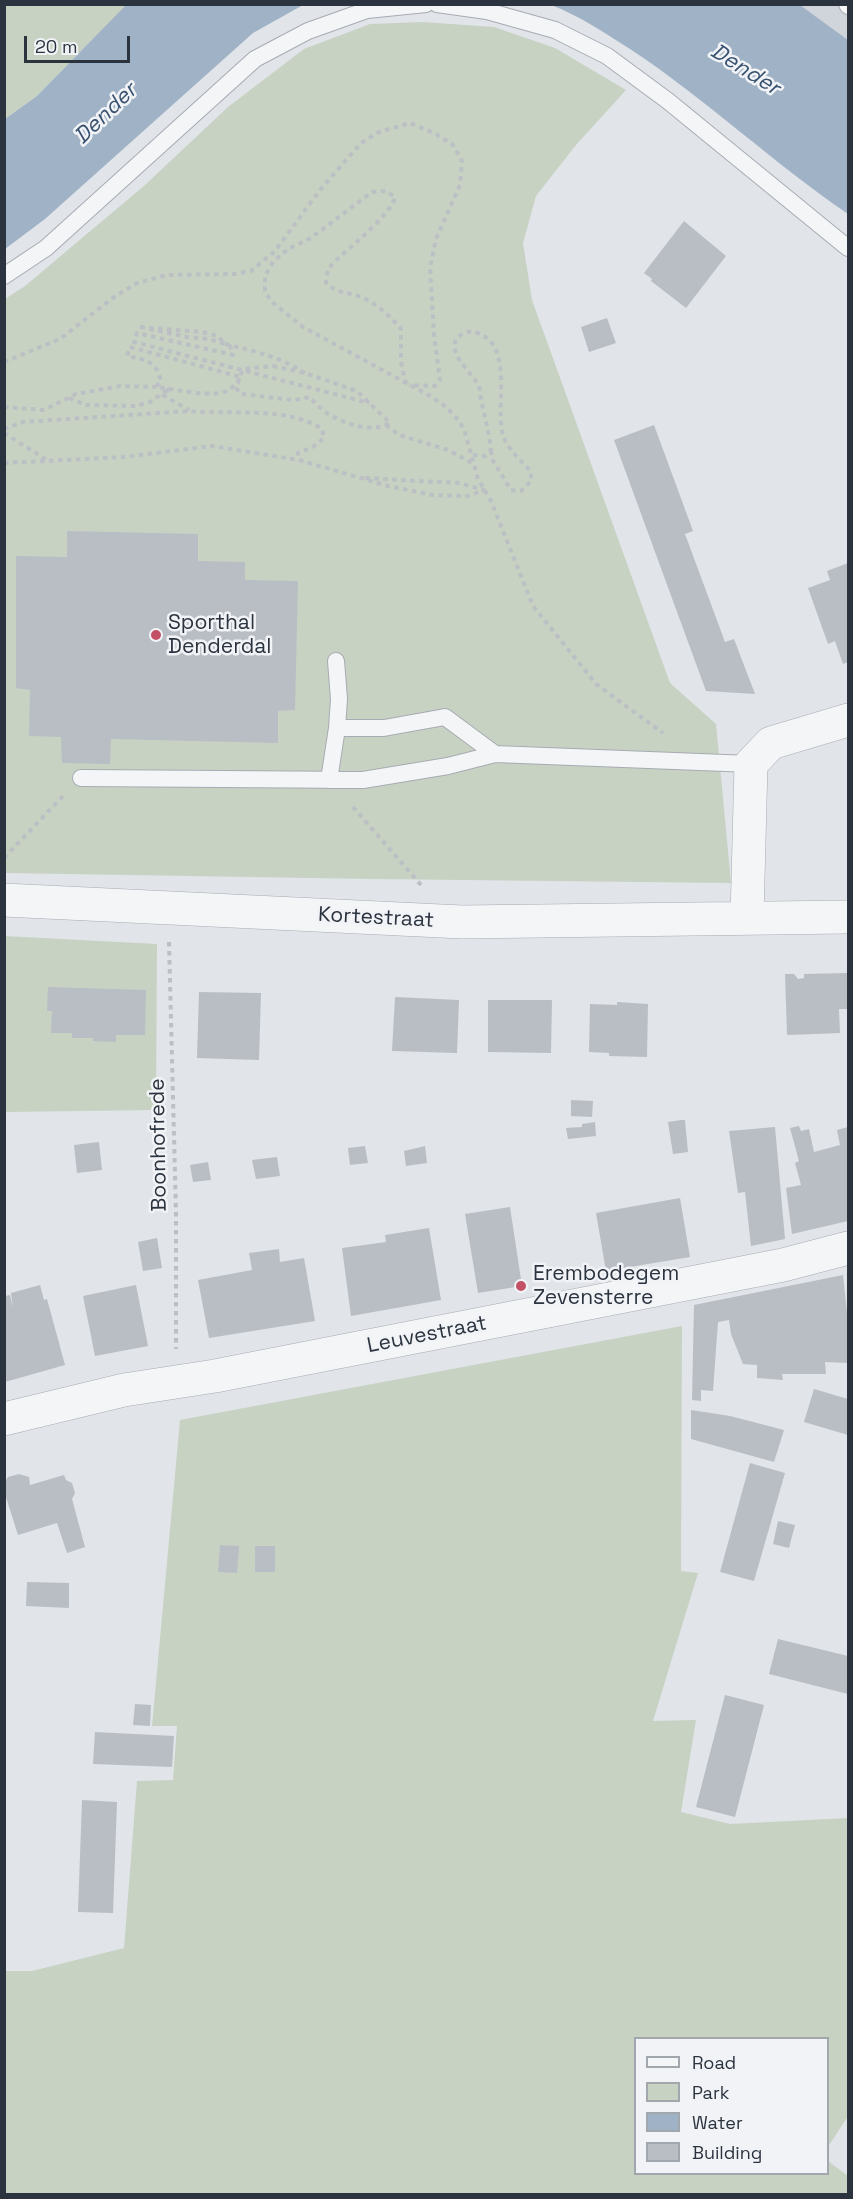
<!DOCTYPE html>
<html>
<head>
<meta charset="utf-8">
<style>
  body { margin:0 }
  #map { position:relative; width:853px; height:2199px; overflow:hidden; background:#e1e4e9; font-family:"Space Grotesk",sans-serif }
  canvas { display:block }
  .frame { position:absolute; inset:0; border:6px solid #2b333f; pointer-events:none }
  .legend { position:absolute; left:634px; top:2037px; width:195px; height:138px; box-sizing:border-box; background:#f1f3f6; border:2px solid #a2a6ad; margin:0; padding:8px 10px; list-style:none; font-size:18px; color:#2b333f }
  .legend li { display:flex; align-items:center; gap:12px; height:30px }
  .legend b { width:30px; border:2px solid #a2a6ad }
  .scale { position:absolute; left:24px; top:36px; width:106px; height:27px; box-sizing:border-box; border:3px solid #2b333f; border-top:0; padding-left:8px; font-size:18px; line-height:21px; white-space:nowrap; color:#2b333f; -webkit-text-stroke:4px #f1f3f6; paint-order:stroke }
</style>
</head>
<body>
<div id="map">
<canvas width="853" height="2199"></canvas>
<div class="frame"></div>
<ul class="legend">
<li><b style="height:8px;background:#f4f5f7"></b>Road</li>
<li><b style="height:16px;background:#c7d2c3"></b>Park</li>
<li><b style="height:16px;background:#a0b3c6"></b>Water</li>
<li><b style="height:16px;background:#b9bec5"></b>Building</li>
</ul>
<div class="scale">20 m</div>
</div>
<script>
const ctx = document.querySelector('canvas').getContext('2d');
ctx.lineJoin = 'round';
function fill(path, color) {
  ctx.fillStyle = color;
  ctx.fill(path, 'evenodd');
}
function strokePath(path, color, width, dash) {
  ctx.strokeStyle = color;
  ctx.lineWidth = width;
  ctx.lineCap = dash ? 'butt' : 'round';
  ctx.setLineDash(dash || []);
  ctx.stroke(path);
}
function write(font, color, halo, rows, align = 'center') {
  ctx.font = font + ' "Space Grotesk",sans-serif';
  ctx.lineWidth = 5;
  ctx.setLineDash([]);
  ctx.textBaseline = 'middle';
  ctx.strokeStyle = halo;
  ctx.fillStyle = color;
  for (const [text, x, y, turn = 0] of rows) {
    ctx.save();
    ctx.translate(x, y);
    ctx.rotate((+turn || 0) * Math.PI / 180);
    ctx.textAlign = isNaN(turn) ? turn : align;
    if (halo) ctx.strokeText(text, 0, 0);
    ctx.fillText(text, 0, 0);
    ctx.restore();
  }
}
const built = new Path2D(`
  M800,5H848V40Z`);
const green = new Path2D(`
  M5,5H127L37,96L5,119Z
  M423,22L494,27L555,48L626,90L576,145L536,196L523,243L532,300L670,683L716,724L731,883L373,879L5,873V299L25,286L145,185L228,107L304,49L370,24Z
  M4,936L157,944L156,1110L5,1112Z
  M682,1326L681,1571L698,1573L653,1721L696,1720L681,1812L730,1824L848,1818V2116L828,2147V2038H636V2174H828V2161L848,2176V2194H5V1971H32L124,1948L137,1781L173,1780L177,1726H152L180,1420Z`);
const water = new Path2D(`
  M127,4L303,5L253,33L45,219L5,249V119L37,96Z
  M551,5H800L848,40V214C773,163 706,99 630,49C603,32 580,16 551,5Z`);
const building = new Path2D(`
  M684,221L726,256L686,308L651,281L652,279L644,273Z
  M607,318L616,343L589,352L581,327Z
  M654,425L693,531L685,534L725,642L734,639L755,694L706,691L614,440Z
  M67,531L198,534V561L245,562V580L298,581L295,710L278,711V743L111,739L110,764L62,763L61,737L29,736L30,690L16,688V556L67,557Z
  M848,563V662L843,664L835,641L828,644L808,588L830,580L827,571Z
  M848,973V1009H839L840,1033L787,1035L785,974H794L798,979L804,978V974Z
  M48,987L146,990L145,1035H116V1042L93,1041V1038H72V1033H51L52,1011H47Z
  M199,992L261,993L259,1060L197,1058Z
  M395,997L459,1000L457,1053L392,1051Z
  M488,1000H552L551,1053L488,1052Z
  M617,1002L648,1004L647,1057L609,1056V1053L589,1052L590,1004L617,1005Z
  M571,1100L593,1101L592,1117L571,1116Z
  M681,1120H685L688,1152L673,1154L668,1122Z
  M595,1122L596,1136L568,1139L566,1128L582,1127V1124Z
  M799,1126L801,1131L809,1129L814,1152L840,1145L837,1130L848,1127V1221L792,1234L786,1188L801,1185L795,1163L799,1161L790,1128Z
  M775,1127L785,1239L751,1246L745,1192L738,1193L729,1131Z
  M99,1142L102,1170L77,1173L74,1145Z
  M365,1146L368,1163L350,1165L348,1148Z
  M425,1146L427,1163L406,1166L404,1151Z
  M277,1157L280,1176L256,1179L252,1160Z
  M208,1162L211,1180L193,1182L190,1165Z
  M680,1198L690,1257L606,1271L596,1213Z
  M510,1207L522,1286L478,1293L465,1214Z
  M429,1228L441,1300L351,1316L342,1248L386,1242L385,1235Z
  M157,1238L162,1268L143,1271L138,1242Z
  M279,1249L280,1262L304,1258L315,1321L209,1338L198,1280L252,1270L249,1253Z
  M843,1275L847,1313H848V1363L825,1362L826,1374H782L783,1380L757,1378V1365L743,1364L731,1334L729,1320L718,1322L713,1391L701,1390V1401L692,1400L694,1305Z
  M40,1285L44,1300L47,1299L65,1365L5,1382V1296L10,1295L13,1308L11,1293Z
  M136,1285L148,1346L95,1356L83,1296Z
  M814,1389L848,1399V1435L804,1422Z
  M691,1410L730,1416L784,1430L774,1462L691,1439Z
  M750,1463L785,1473L754,1581L720,1572Z
  M19,1474L29,1477L30,1485L64,1475L66,1480L72,1483L75,1493L72,1499L85,1547L67,1553L57,1523L18,1535L4,1491V1483L8,1477Z
  M778,1521L795,1525L789,1548L773,1544Z
  M220,1545L239,1546L237,1573L218,1572Z
  M255,1546H275V1572H255Z
  M27,1582L69,1583V1608L26,1606Z
  M778,1639L848,1656V1694L769,1674Z
  M725,1695L764,1705L735,1817L696,1807Z
  M135,1704L151,1705L150,1726L133,1725Z
  M95,1732L174,1736L172,1767L93,1764Z
  M82,1800L117,1802L113,1913L78,1912Z`);
const path = new Path2D(`
  M140,327L202,332L218,336L225,344L209,339L187,337Z
  M130,347L241,377C237,381 233,388 227,391C212,398 174,389 156,387L161,381C156,360 145,360 127,356Z
  M4,362L60,339L114,297L137,283L167,275L234,274L251,271L275,251L320,190L361,143L379,132L410,123L436,134L453,145L462,161L460,185L436,239L430,268L434,335L440,380L435,386L409,385
  M273,366L305,373L357,391L390,423C372,434 341,423 324,411C319,407 314,402 310,397L294,400L241,394L236,388L243,369Z
  M305,373C278,356 254,351 225,344L230,346L233,355L137,333L134,342L369,403
  M406,384L401,362V329C391,317 376,303 361,297C347,291 339,295 326,283C326,267 333,263 344,253C357,242 393,211 395,197L386,191L372,192L311,238L288,249L273,262L265,276V292L272,302L303,327L432,397L446,407L455,416L464,429L478,479L491,501L533,606L596,684L663,733
  M69,398L86,405L136,406L150,402L170,388L163,395L189,410
  M4,407L44,410L76,394L120,386L156,387
  M386,425L399,435L448,450L474,464
  M4,429L23,422L190,411C231,415 287,406 322,429L324,438L313,447L298,453L299,460
  M4,433L47,460
  M473,455L485,456L491,450C489,433 485,417 481,400C480,396 481,391 479,387C475,374 437,347 464,333C471,330 476,332 482,335C513,351 495,408 503,435C507,449 522,461 531,472V481L521,491L511,490L492,459L491,450
  M4,463L124,457L212,446L299,460L388,486L433,495L468,496L484,490L459,483L363,478
  M353,807L421,885
  M4,858L64,795
  M169,942L176,1213V1349`);
const lane = new Path2D(`
  M437,4L487,11L555,30L607,56L668,101L848,248
  M847,4L848,6
  M4,276L46,248L255,59L308,31L367,10L426,4
  M336,661L339,699L337,728H384L445,717L495,754
  M81,778L363,780L448,766L495,754L751,764
  M329,780L337,728`);
const street = new Path2D(`
  M4,900L462,922L848,917
  M747,918L751,764L771,743L848,720
  M4,1419L124,1390L215,1376L783,1265L848,1248`);
const markers = [
  [156,635,6,"#c35165"],
  [521,1286,6,"#c35165"]
];
const poiNames = [
  ["Sporthal",168,623],
  ["Denderdal",168,647],
  ["Erembodegem",533,1274],
  ["Zevensterre",533,1298]
];
const streetNames = [
  ["Kortestraat",376,918,3],
  ["Boonhofrede",159,1145,-91],
  ["Leuvestraat",427,1335,-11]
];
const waterNames = [
  ["Dender",745,70,32],
  ["Dender",106,114,-44]
];
fill(built, '#d0d4db');
fill(green, '#c7d2c3');
fill(water, '#a0b3c6');
fill(building, '#b9bec5');
strokePath(lane, '#a7abb3', 18);
strokePath(street, '#a7abb3', 34);
strokePath(path, '#bcbfc3', 4, [4.5, 4.5]);
strokePath(lane, '#f4f5f7', 16);
strokePath(street, '#f4f5f7', 33);
for (const [x, y, r, color] of markers) {
  const dot = new Path2D();
  dot.arc(x, y, r, 0, 2 * Math.PI);
  ctx.fillStyle = color;
  ctx.fill(dot);
  strokePath(dot, '#f1f3f6', 2);
}
write('21px', '#2b333f', '#f1f3f6', poiNames, 'left');
write('21px', '#2b333f', '#f1f3f6', streetNames);
write('italic 22px', '#385270', '#f1f3f6', waterNames);
</script>
</body>
</html>
